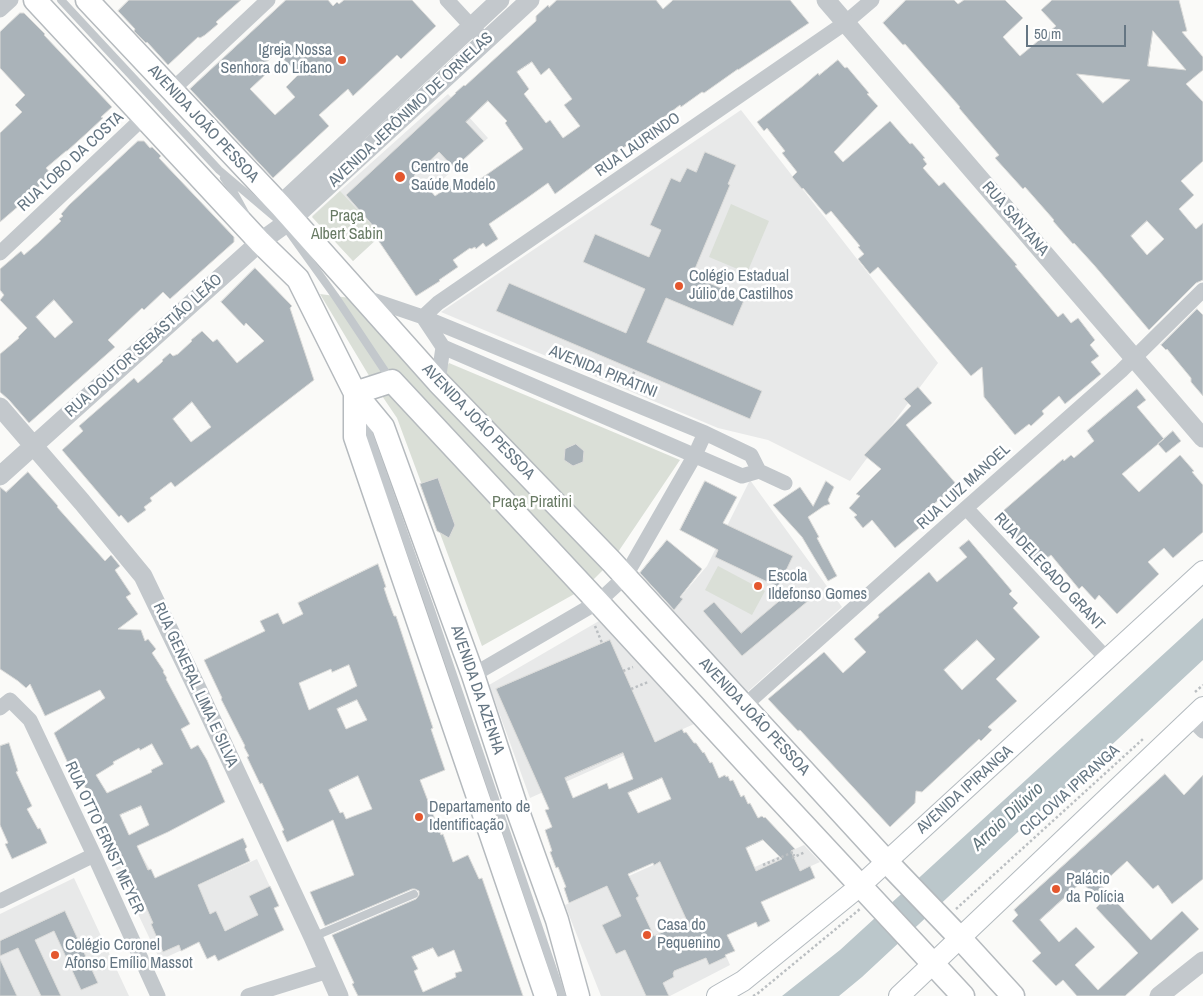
<!DOCTYPE html>
<html>
<head>
<meta charset="utf-8">
<style>
  body { margin:0 }
  #map { position:relative; width:1203px; height:996px; overflow:hidden; background:#fafaf8; font-family:"Archivo Narrow",sans-serif }
  canvas { display:block }
  .scale { position:absolute; left:1026px; top:25px; width:100px; height:22px; box-sizing:border-box; border:2px solid #657683; border-top:0; padding-left:6px; font-size:15px; line-height:18px; white-space:nowrap; color:#657683; -webkit-text-stroke:4px #fff; paint-order:stroke }
</style>
</head>
<body>
<div id="map">
<canvas width="1203" height="996"></canvas>
<div class="scale">50 m</div>
</div>
<script>
const ctx = document.querySelector('canvas').getContext('2d');
ctx.lineJoin = 'round';
function fill(path, color) {
  ctx.fillStyle = color;
  ctx.fill(path, 'evenodd');
}
function strokePath(path, color, width, dash) {
  ctx.strokeStyle = color;
  ctx.lineWidth = width;
  ctx.lineCap = dash ? 'butt' : 'round';
  ctx.setLineDash(dash || []);
  ctx.stroke(path);
}
function write(font, color, halo, rows, align = 'center') {
  ctx.font = font + ' "Archivo Narrow",sans-serif';
  ctx.lineWidth = 5;
  ctx.setLineDash([]);
  ctx.textBaseline = 'middle';
  ctx.strokeStyle = halo;
  ctx.fillStyle = color;
  for (const [text, x, y, turn = 0] of rows) {
    ctx.save();
    ctx.translate(x, y);
    ctx.rotate((+turn || 0) * Math.PI / 180);
    ctx.textAlign = isNaN(turn) ? turn : align;
    if (halo) ctx.strokeText(text, 0, 0);
    ctx.fillText(text, 0, 0);
    ctx.restore();
  }
}
const built = new Path2D(`
  M448,94L488,138L353,261L312,216Z
  M741,110L938,363L850,481L768,440L718,428L441,312Z
  M750,480L842,607L744,695L666,614L707,566Z
  M599,621L694,724L530,798L489,685Z
  M804,845L820,862L707,912L730,965L670,996H601L565,905L682,852L699,892Z
  M139,851L155,878L184,865L194,887L257,859L279,906L160,960L113,862Z
  M74,878L129,996H0V914Z`);
const green = new Path2D(`
  M340,191L381,235L353,261L312,217Z
  M731,204L769,221L747,273L709,257Z
  M320,294L350,298L438,383L449,363L680,460L612,561L585,588L482,646L397,418L374,384Z
  M718,566L765,591L752,615L705,590Z`);
const water = new Path2D(`
  M1203,618V660L862,977L839,996H782L840,950Z`);
const building = new Path2D(`
  M129,0H241L216,22L218,24L205,35L200,38L198,37L168,65L147,42L146,43L134,31L135,29L118,11Z
  M286,0H328L333,6L337,2L339,4L344,0H412L436,26L401,59L397,55L353,96L348,89L319,115L329,126L273,178L190,89ZM278,53L298,75L286,87L295,97L275,115L250,89L265,75L259,69L274,55L275,56Z
  M557,0H656L663,9L673,0H790L809,23L738,70V69L704,93L702,92L681,107L680,105L629,144L614,154L612,152L555,194L548,183L527,198L489,224L498,239L486,247L483,243L476,249L475,247L471,249L470,248L453,260L458,267L439,280L440,281L416,296L378,240L382,236L346,195L456,93H455L464,85L465,86L536,21V16L548,5L549,7ZM532,62L541,75L549,68L572,99L564,105L580,126L563,138L550,120L546,123L524,94L529,89L517,72ZM488,101L507,121L505,123L523,149L469,187L463,177L435,196L430,190L428,191L414,176L439,152L454,168L484,141L466,122Z
  M906,0H954L958,4L964,0H1005L1023,18L1003,37L1020,56L1056,26L1041,10L1052,0H1179L1187,31L1182,32L1203,57V70L1186,84L1203,102V161L1181,181L1194,195L1179,209L1196,229L1203,223V280L1196,283L1149,330L1094,265L1074,243L1073,244L1053,221L1054,220L1025,187L1023,189L995,158L999,155L959,108L960,107L905,44L903,45L883,23ZM1153,31L1186,70L1148,66ZM1077,74L1130,80L1103,103ZM1147,221L1164,239L1147,255L1131,236Z
  M20,13H24L45,34L44,35L112,107L101,117L103,118L87,133L67,151H66L46,168L51,174L39,186V187L34,192H35L0,222V133L22,112L15,105L25,95L0,68V32Z
  M838,60L845,68L847,67L869,93L867,94L878,106L834,152L843,162L890,121L910,144L912,143L925,158L923,159L927,164L923,168L939,186L944,182L1017,265L1015,266L1058,317L1063,313L1071,323L1078,318L1095,340L1090,345L1099,356L1091,362L1101,374L1065,404L1059,396L1042,411L1044,414L1031,426L1029,424L1015,435L984,397L982,367L971,376L878,267L870,274L858,259L864,254L858,247L860,246L831,211L826,215L803,188L802,189L792,177L797,172L782,153L785,151L767,128L764,131L757,122L803,86L818,73L819,75Z
  M138,141H144L150,148L152,147L161,156L159,158L234,237V242L170,299L163,292L144,310L142,308L108,340L115,347L29,423L9,400L0,392V354L19,338L18,337L27,328L0,300L4,295L0,290V269L21,251L24,255L39,242L61,221L59,219L63,216L61,214L69,205ZM54,300L73,322L55,338L36,317Z
  M705,152L736,165L728,184L730,185L692,276L745,298L733,326L666,298L647,342L762,391L750,419L496,311L509,283L626,333L645,289L583,262L595,234L649,257L661,230L650,225L671,178L680,182L687,168L696,172Z
  M255,268L292,306L290,308L314,380L175,487L171,482L150,498L152,501L144,507L146,510L128,523L121,515L119,517L62,450L83,431L79,426L134,378L138,383L161,363L163,361L162,360L170,353L173,356L178,354L192,341L191,340L202,331L213,342L217,339L237,363L264,341L246,323L244,326L221,302ZM192,402L211,427L191,442L173,419Z
  M1197,309L1203,315V396L1191,382V378L1167,349L1166,350L1161,345Z
  M918,387L932,403L906,425L957,485L923,513L929,520L895,548L872,520L863,528L854,517L857,515L849,508L860,496L856,494L881,469L864,455L911,406L904,399Z
  M1137,389L1146,400L1137,407L1164,439L1122,474L1139,492L1180,455L1194,471L1192,472L1203,485V532L1173,558L1164,548L1148,562L1159,574L1117,614L1099,595L1095,600L1082,586L1079,589L1051,555L1038,565L996,517L1063,459L1064,461L1071,455L1074,458L1094,441L1087,431Z
  M1173,431L1181,441L1166,453L1158,444Z
  M576,444L584,451L583,462L573,466L564,460L565,449Z
  M28,472L58,506L57,507L105,561L111,555L120,566L115,570L131,594L126,597L138,614L118,629L141,630L145,641L148,639L156,649L152,653L164,671L163,672L167,678L166,679L190,724L181,729L191,749L198,745L207,760L225,802L168,832L137,846L148,870L151,869L155,878L243,838L247,847L245,849L250,861L198,885L210,914L216,911L225,931L239,924L258,915L249,896L270,886L279,906L274,908L284,930L218,961L215,955L207,959L199,942L181,951L179,945L163,952L151,924L153,923L143,900L140,902L84,785L82,786L72,769L71,770L54,733L105,698L100,690L45,716L30,684L26,688L18,681L0,669V487L6,492ZM152,744L163,764L151,770L152,772L107,793L96,775L114,764L113,762L139,748L140,750ZM141,806L149,825L129,835L120,815Z
  M438,478L455,525L449,538L437,531L420,484Z
  M705,481L737,497L723,523L793,556L778,587L715,557L718,550L680,530Z
  M826,481L834,487L828,500L830,504L824,506L808,517L819,537L817,538L837,576L828,581L802,537L773,505L800,487L813,506Z
  M667,540L702,569L680,597L683,599L674,610L640,573Z
  M969,540L1012,591L1009,594L1018,603L1013,608L1040,637L996,679L1017,701L988,727L992,730L981,741L979,739L922,792L916,791L915,803L890,827L800,730L798,731L768,699L824,652L843,673L866,652L854,639L879,617L878,615L929,572L937,582L967,557L959,548ZM977,640L995,659L962,690L944,670Z
  M378,564L386,587L384,588L388,600L394,616H396L433,728L431,729L445,770L420,780L441,835L443,834L453,862L468,855L479,879L482,878L523,996H358L352,984L354,983L332,935L416,899L419,895V891L415,889H412L325,926L310,892L354,875L333,820L287,842L282,831L284,830L262,783L260,784L247,757L249,756L244,747L245,746L221,699L222,698L204,660L265,631L260,621L278,613L283,624L303,614L298,603ZM349,665L357,686L309,710L299,683L331,669L332,672ZM357,700L367,720L346,729L337,709ZM358,776L372,809L346,819L343,812L340,813L329,790ZM433,948L438,957L454,950L462,971L455,973L456,977L423,992L414,971L418,969L412,957Z
  M796,587L808,601L742,656L703,611L714,602L741,633Z
  M610,640L655,742L682,729L684,733L686,732L694,743H696L703,753L704,752L710,763L712,762L719,778L725,775L726,777L728,776L730,781L733,780L741,797L744,795L748,804L750,803L758,818L762,816L764,818L765,817L795,849L791,851L800,871L810,866L815,878L761,902L770,921L758,927L756,922L727,935L735,951L725,955L726,957L709,965L706,958L674,971V972L673,973L674,977L663,983L669,996H646L625,950L616,954L602,925L621,916L607,886L569,903L564,888L566,887L558,867L556,868L550,852L552,851L545,830L552,827L545,810L549,809L496,689ZM623,753L633,779L609,789L607,783L573,798L565,778ZM662,778L671,799L638,813L628,793ZM763,840L782,859L756,871L746,848ZM660,862L687,921L654,936L636,898L639,896L628,874L653,863L654,865Z
  M9,743L18,771L16,772L32,806L27,809L38,829L40,828L47,843L12,859L5,844L8,843L0,825V746Z
  M1165,774L1184,795L1203,775V879L1172,904L1158,885L1153,889L1127,861L1101,885L1151,940L1182,911L1199,929L1125,996H1077L1063,980L1056,986L1032,961L1041,953L1012,921L1018,915L1014,910ZM1082,882L1101,903L1096,908L1138,953L1098,990L1075,965L1095,947L1076,927L1059,942L1040,920Z
  M65,911L98,983L81,990L54,931L35,940L61,996H41L18,948L0,956V941Z
  M0,959L11,983L17,996H0Z`);
const path = new Path2D(`
  M628,387L629,383L641,388L644,382L632,377L635,370
  M595,626L602,643
  M623,671L633,667
  M631,689L648,682
  M1195,692L1203,685
  M792,858L805,852
  M763,865L793,852L794,856
  M956,909L1143,739
  M753,996L757,994L860,909`);
const service = new Path2D(`
  M61,0L219,170L284,225L335,296L391,380
  M224,178L233,191L245,213
  M363,417L432,613L562,996
  M313,937L414,894`);
const minor = new Path2D(`
  M447,0L485,41
  M0,10L11,0
  M172,90L268,0
  M0,253L144,117
  M364,297L423,317L443,347L438,382
  M443,347L742,476L759,471
  M785,483L759,471L751,455L705,433L423,317L438,303L845,23L872,0
  M966,508L1107,659
  M473,675L598,602L625,577L695,455L705,433
  M744,706L966,508L1121,371L1203,290
  M0,708L10,700L30,720L94,855L158,996
  M1191,719L1203,731
  M0,901L94,855
  M248,996L328,971`);
const tertiary = new Path2D(`
  M826,0L1203,438
  M280,205L500,0
  M0,407L82,502L143,576L196,686L313,937L339,996
  M0,476L260,242L292,219L530,0
  M1159,996L1203,961`);
const secondary = new Path2D(`
  M717,996L743,981L860,886L1203,571
  M899,996L1203,707`);
const primary = new Path2D(`
  M35,0L260,242L298,279L355,393L383,427L473,675L516,806L557,920L578,996
  M87,0L280,205L438,382L611,561L886,861L960,938L1013,996
  M355,393L392,381L598,602L774,793L963,996
  M355,393V437L546,996`);
const markers = [
  [342,60,5,"#e4572e"],
  [400,177,6,"#e4572e"],
  [679,286,5,"#e4572e"],
  [758,586,5,"#e4572e"],
  [419,817,5,"#e4572e"],
  [1056,889,5,"#e4572e"],
  [647,935,5,"#e4572e"],
  [55,955,5,"#e4572e"]
];
const poiNames = [
  ["Igreja Nossa",332,51,"right"],
  ["Senhora do Líbano",332,69,"right"],
  ["Centro de",411,168],
  ["Saúde Modelo",411,186],
  ["Colégio Estadual",689,277],
  ["Júlio de Castilhos",689,295],
  ["Escola",768,577],
  ["Ildefonso Gomes",768,595],
  ["Departamento de",429,808],
  ["Identificação",429,826],
  ["Palácio",1066,880],
  ["da Polícia",1066,898],
  ["Casa do",657,926],
  ["Pequenino",657,944],
  ["Colégio Coronel",65,946],
  ["Afonso Emílio Massot",65,964]
];
const streetNames = [
  ["AVENIDA JERÔNIMO DE ORNELAS",411,110,-43],
  ["AVENIDA JOÃO PESSOA",203,124,47],
  ["RUA LAURINDO",638,145,-35],
  ["RUA LOBO DA COSTA",71,162,-43],
  ["RUA SANTANA",1015,219,49],
  ["RUA DOUTOR SEBASTIÃO LEÃO",144,346,-42],
  ["AVENIDA PIRATINI",603,372,22],
  ["AVENIDA JOÃO PESSOA",478,422,46],
  ["RUA LUIZ MANOEL",964,487,-42],
  ["RUA DELEGADO GRANT",1049,572,47],
  ["RUA GENERAL LIMA E SILVA",195,685,65],
  ["AVENIDA DA AZENHA",477,690,71],
  ["AVENIDA JOÃO PESSOA",754,717,47],
  ["AVENIDA IPIRANGA",965,790,-42],
  ["CICLOVIA IPIRANGA",1070,791,-42],
  ["RUA OTTO ERNST MEYER",104,838,65]
];
const parkNames = [
  ["Praça",347,217],
  ["Albert Sabin",347,235],
  ["Praça Piratini",532,503]
];
const waterNames = [
  ["Arroio Dilúvio",1008,817,-43]
];
fill(built, '#e8e9e9');
fill(green, '#dadfd7');
fill(water, '#bbc7cb');
fill(building, '#aab3b9');
strokePath(building, '#dcdcda', 1);
strokePath(secondary, '#b3babf', 22);
strokePath(primary, '#b5babe', 25);
strokePath(path, '#bbbfc2', 2.5, [2.5, 2.5]);
strokePath(service, '#c3c8cc', 8);
strokePath(minor, '#c3c8cc', 15);
strokePath(tertiary, '#c3c8cc', 19);
strokePath(secondary, '#fff', 20);
strokePath(primary, '#fff', 22);
for (const [x, y, r, color] of markers) {
  const dot = new Path2D();
  dot.arc(x, y, r, 0, 2 * Math.PI);
  ctx.fillStyle = color;
  ctx.fill(dot);
  strokePath(dot, '#fff', 2);
}
write('16px', '#657683', '#fff', poiNames, 'left');
write('16px', '#657683', '#fff', streetNames);
write('16px', '#687a64', '#fff', parkNames);
write('italic 18px', '#60757c', '#fff', waterNames);
</script>
</body>
</html>
